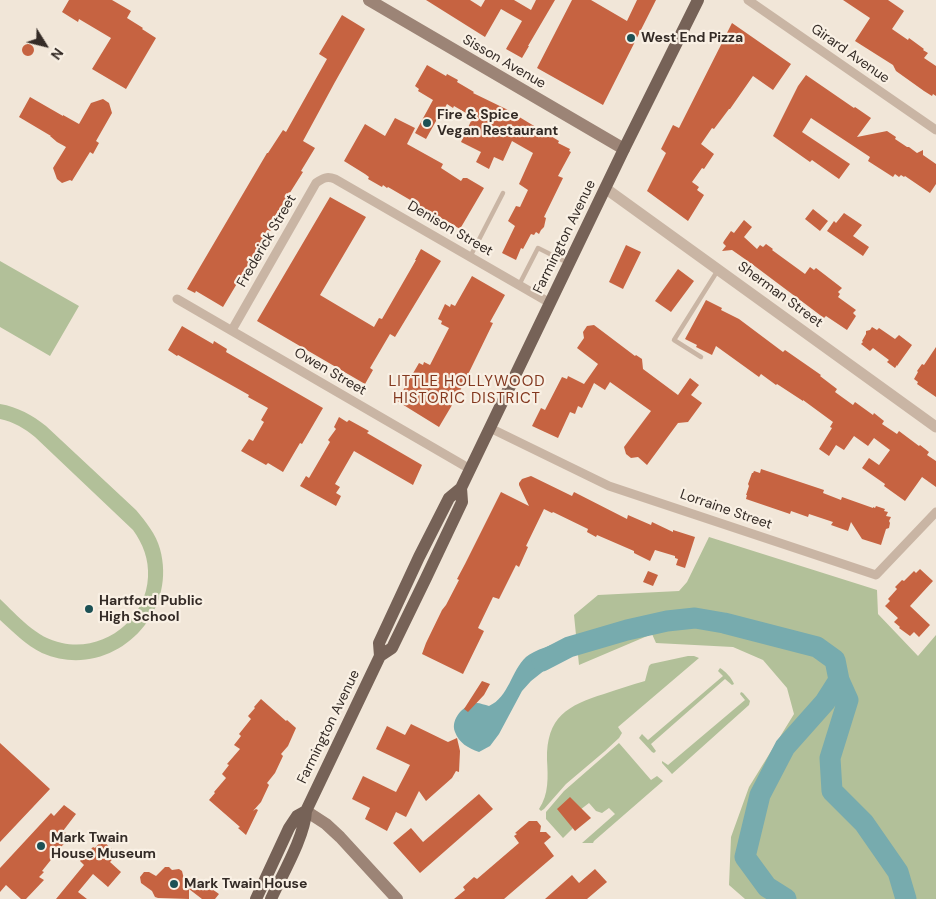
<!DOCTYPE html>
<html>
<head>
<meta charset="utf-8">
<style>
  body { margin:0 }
  #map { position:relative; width:936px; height:899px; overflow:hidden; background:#f1e6d8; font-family:"DM Sans",sans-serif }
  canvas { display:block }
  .north { position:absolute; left:20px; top:20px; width:50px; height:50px; -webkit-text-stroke:4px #f9f0e4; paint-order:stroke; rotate:126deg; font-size:14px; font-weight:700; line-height:20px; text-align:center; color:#342b26 }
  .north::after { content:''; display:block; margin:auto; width:18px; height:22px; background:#342b26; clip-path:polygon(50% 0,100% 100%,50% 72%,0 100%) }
</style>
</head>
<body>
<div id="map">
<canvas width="936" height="899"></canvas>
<div class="north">N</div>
</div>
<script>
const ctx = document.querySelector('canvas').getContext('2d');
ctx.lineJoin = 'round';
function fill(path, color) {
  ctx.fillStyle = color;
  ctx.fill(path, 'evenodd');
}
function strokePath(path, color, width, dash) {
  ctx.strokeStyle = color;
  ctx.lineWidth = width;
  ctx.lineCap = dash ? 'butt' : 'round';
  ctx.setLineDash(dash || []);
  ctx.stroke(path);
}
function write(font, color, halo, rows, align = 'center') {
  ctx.font = font + ' "DM Sans",sans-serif';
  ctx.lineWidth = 4.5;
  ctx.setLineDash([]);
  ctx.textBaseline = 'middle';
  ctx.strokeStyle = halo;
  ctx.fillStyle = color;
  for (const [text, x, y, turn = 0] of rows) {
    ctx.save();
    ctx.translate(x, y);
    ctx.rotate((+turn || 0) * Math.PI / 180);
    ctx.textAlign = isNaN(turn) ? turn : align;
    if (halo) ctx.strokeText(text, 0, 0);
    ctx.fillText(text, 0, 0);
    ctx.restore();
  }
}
const green = new Path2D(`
  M0,261L79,306L50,356L0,327Z
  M0,404C18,407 32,415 46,426L136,510C146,522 156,534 160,549C179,618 109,682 42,653C26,645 13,632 0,620V599C18,616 36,638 62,643C104,652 146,620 148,577C149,559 143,544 133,530L35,437C24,428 14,422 0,419Z
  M709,537L877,590L878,614L918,656L936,635V899H745L729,885L731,837L749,787L794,714L787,688L763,660L733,647L656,643L652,634L579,665L574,615L598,595L679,591L687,582Z
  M688,656H694L699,658L618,727L622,733L619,738L605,751L566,784L544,809L541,811L539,809C549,794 548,777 547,760C546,717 568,705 604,694C618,689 631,685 645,681L649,666L651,664Z
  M720,668C725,671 732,678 734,684L732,685L725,679L651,744L656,751L654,753L652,752L639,738L642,734L648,740L723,676L718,671Z
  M741,692L743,693L750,701L749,705L672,774L662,763V761L668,765L745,700L740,694Z
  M619,743L651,780L657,776L663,781L594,841L593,843H582L615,814L609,808L602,813L596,811L589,803L567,820L573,828L563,838L546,819V812L564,791Z`);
const water = new Path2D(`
  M566,640L569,647L568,657L555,662L531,681L522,691L499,734L490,746L479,752C468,748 459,743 455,732C450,719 464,704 477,703C480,703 485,705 489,706C509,697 511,671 526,657C534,650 555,644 566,640Z`);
const river = new Path2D(`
  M542,661L569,647L627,630L667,621L695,618L724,623L817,647L835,660L839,680L825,702L785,747L760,795L745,857L767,887L786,899
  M839,680L848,700L830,758L832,791L864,823L898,872L906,899`);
const building = new Path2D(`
  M69,0H112L131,11L127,18L143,28L142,29L156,38L126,89L92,69L111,38L79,19L78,22L62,12Z
  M426,0H470L481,7L485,0H514L531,10L536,0H555L528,46H529L522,58L506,49L522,21L501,9L485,37Z
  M572,0H591L627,21L637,0H656L603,105L537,68Z
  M843,0H888L904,11L892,29L908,40L909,38L924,49L923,50L928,53L924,58L936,66V96L933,94L932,96L924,91L896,71L893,65L855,41L870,18Z
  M342,15L365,29L335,82L303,141L315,148L301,171L303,172L274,218L275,219L273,222L275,223L267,236L266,235L223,307L196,291L195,293L187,289L267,153H268L283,130L286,132L327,59L319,54Z
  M732,23L791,64L773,90L753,76L730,109H729L714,129L712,128L701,144L714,154L704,169L702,168L692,182L699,187L697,190L704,195L688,221L647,191L666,153L661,149L673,125L679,128Z
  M22 50a6 6 0 1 1 12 0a6 6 0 1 1-12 0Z
  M427,65L446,76L447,74L458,80L457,82L474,92L473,93L506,109L559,141L558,143L570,149L569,151L571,152L558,176L563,178L544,217L546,218L544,227L541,230L539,234L536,232L534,235L531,234L523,249L521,248L516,260L502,253L515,226L508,221L516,206L520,207L528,190L519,184L533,153L512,141L503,161L494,157L489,169L476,162L481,152L461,142L473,117L454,106L453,108L447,104L442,113L441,112L426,139L415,133L433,100L418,91L419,89L415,86Z
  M806,75L854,108L855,107L871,118L857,137L887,131L896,137L895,139L907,147H909L917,153L923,150V155L936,164V184L930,193L905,176L904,177L901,175L899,177L895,174L893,177L868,161L870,157L811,118L802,132L850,164L839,179L812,160L810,162L773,136L798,86Z
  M30,97L63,116V115L79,124L91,103L103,99L109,103L112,113L96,141L99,143L93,154L90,152L72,181L70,180L62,183L57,179L53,168L66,147L57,142L50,136H51L19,117Z
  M395,118L415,128L407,144L443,164L441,168L461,181L463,178H467L484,188L460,229L388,187L387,188L383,185L382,187L368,179L369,177L365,174L344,161L365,124L385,136Z
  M330,197L366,217L320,295L352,314L374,327L379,318L382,319L416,260H415L421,249L441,261L395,337L390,334L370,368L373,370L365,384L257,321Z
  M813,209L828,221L820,231L805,219Z
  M844,213L862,225L853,236L869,247L863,256L827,231L834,221L836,223Z
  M744,220L752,227L744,237L757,249L760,245L763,247L766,244L773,249L772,250L805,274L810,267L814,270L816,268L842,288L838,292L840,294L838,297L856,310L853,313L856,316L847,330L826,316L824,318L752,264L732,250L722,251L726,246L723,243L724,241L731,231L734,233Z
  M626,245L641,252L623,289L609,282Z
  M678,269L694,281L671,312L655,301Z
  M472,276L505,295L490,322L493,323L458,395L439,427L397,401L419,363L423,365L424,362L430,365L449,328L441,324L442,321L438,319L445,304L450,307L451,304L455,306Z
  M706,300L722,308L721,310L739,319L783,352L785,350L821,375L820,376L837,389L835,392L853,405L855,402L873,415L874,413L884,421L882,424L897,434L899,431L919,446L920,445L929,452L927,455L936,461V487L922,477L905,501L884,486L885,484L862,468L869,458L879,465L890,450L874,438L868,446L854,436L844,450L836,445L829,456L819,449L832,428L830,427L833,422L803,400V401L777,384L776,385L761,374L759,377L716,346L712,355L696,347L697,345L685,339Z
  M594,325L635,356L636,355L642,359L643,369L678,395L690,378L699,385L691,395L702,403L688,422L678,423L647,465L638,457L631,458L626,454L624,447L651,411L610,382L605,390L594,383L582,408L578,406L575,414L570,412L558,438L532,426L541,408L545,410L562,377L567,379L568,376L584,384L598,364L577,348L584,338L583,332L587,326Z
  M182,326L213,344L214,341L227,349L226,352L323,408L302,444L300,443L283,472L268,463L266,465L241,451L249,439L253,441L264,422L261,420L268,408L248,397L249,395L178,355L177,356L168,350Z
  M872,327L877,330L879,328L895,339L899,335L912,345L897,366V365L895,368L887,362L889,360L873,348L870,351L861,344L863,342L862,341L866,334V331L870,330Z
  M936,347V397L917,384L918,382L914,379L918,372L917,371L922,364L924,365Z
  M339,417L347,422L349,420L369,431L367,433L422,465L413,485L354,451L335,484L340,487L336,493L341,496L336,506L300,486L306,476L309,478L330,442L328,440L336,429L334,427Z
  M761,469L824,490L823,493L841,500L842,497L873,508V507L875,508L876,506L885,509L884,511L888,512L886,516L891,517L889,521L890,523L889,528L886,529L881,545L862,539L851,522L848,531L831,525L833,522L809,514L808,517L791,511L790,514L746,499L747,495H746L749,486L748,484L752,473H753L754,471L760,473Z
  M531,476L572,496L574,492L627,519L628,515L651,525L652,522L673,532V530L695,537L685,568L676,565L678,559L675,558V556L655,550L650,561L634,553V551L597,535L596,537L587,532L588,529L553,512L552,513L544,509L526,546L528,547L519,567L516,565L499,599L493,597L478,628L484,631L463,674L422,654L426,643L442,610L446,605L459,580L457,579L465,564L501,492L529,506L519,485V483L522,479Z
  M920,569L933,581L910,606L930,625L919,637L914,632L910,636L899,628L900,627L894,622L898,618L885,606L890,601L888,599L897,589L895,587L902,580L904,581L914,571L916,573Z
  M648,571L658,575L653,586L643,582Z
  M482,681L490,684L484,695L468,712L464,709Z
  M261,699L286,721L287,720L296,728L288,746L281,754L283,756L275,773L267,783L269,785L261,802L253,811L256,809L258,810L246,835L238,828L240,827L209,800L215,793L214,792L226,778L222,774L229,765L227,764L240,749L234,745L241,736L239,734L251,719L248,716L255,708L254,707Z
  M411,724L448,742L457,738L460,751L459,772L456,771L452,778L426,801L419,791L406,817L396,812L387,831L365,819L370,808L352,799L363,776L396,792L410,765L376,749L387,726L405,735Z
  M0,743L50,789L0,842Z
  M479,794L493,809L420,873L393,843L411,828L423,842Z
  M570,797L591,818L575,831L557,809Z
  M64,805L76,814L63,831L70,836L42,871L44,872L39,877L44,880L26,899H21L6,885L0,892V868L51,813L54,816Z
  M529,821H537L541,826L540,832H546L551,837L544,843L554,856L504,899H454L465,890L463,887L474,877L477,879L519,843L514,836L517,834L515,833Z
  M102,840L117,854L110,862L121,872L108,887L93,874L78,892L87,899H56L84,865L80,861L93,847L95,848Z
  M165,867H169L172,870L179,869L182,871L184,879H198L219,894L215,899H202L189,889V899L158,898L155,897L152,891L141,883L140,877L144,872H149L156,876Z
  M595,869L607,882L587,899H545L572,875L579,883Z`);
const service = new Path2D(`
  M470,257L503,193
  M519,285L538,248L568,263
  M701,357L674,340L718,270`);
const minor = new Path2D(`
  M748,0L936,130
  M177,299L470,469
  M232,330L316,183C323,178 327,176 335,179L550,303
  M490,428L609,486L876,575L936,512`);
const tertiary = new Path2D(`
  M605,188L936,427`);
const secondary = new Path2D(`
  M369,0L624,149
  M306,811L326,824L340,837L397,899`);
const primary = new Path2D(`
  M380,656L379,643L419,557L449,498L461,488L624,149L698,0
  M256,899L289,828L297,816L306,811
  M271,899C282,875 305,836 306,811L380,656L392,648L426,578L462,502L461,488`);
const markers = [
  [631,38,5,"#1c5155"],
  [427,123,5,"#1c5155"],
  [89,609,5,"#1c5155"],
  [41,846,5,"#1c5155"],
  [174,884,5,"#1c5155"]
];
const poiNames = [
  ["West End Pizza",641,38],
  ["Fire & Spice",437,115],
  ["Vegan Restaurant",437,131],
  ["Hartford Public",99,601],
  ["High School",99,617],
  ["Mark Twain",51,838],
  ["House Museum",51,854],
  ["Mark Twain House",184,884]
];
const streetNames = [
  ["Girard Avenue",850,54,35],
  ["Sisson Avenue",504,62,30],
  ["Denison Street",450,229,30],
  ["Farmington Avenue",565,237,-64],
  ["Frederick Street",267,241,-60],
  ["Sherman Street",780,295,36],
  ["Owen Street",330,372,30],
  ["Lorraine Street",726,510,19],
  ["Farmington Avenue",329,727,-64]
];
const neighbourhoodNames = [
  ["LITTLE HOLLYWOOD",467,382],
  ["HISTORIC DISTRICT",467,399]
];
fill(green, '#b2c099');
fill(water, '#77abae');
strokePath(river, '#77abae', 21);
fill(building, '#c66341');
strokePath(service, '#c9b5a4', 4.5);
strokePath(minor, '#c9b5a4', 9);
strokePath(tertiary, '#c9b5a4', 11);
strokePath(secondary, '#9c8476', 12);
strokePath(primary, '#766257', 12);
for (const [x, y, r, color] of markers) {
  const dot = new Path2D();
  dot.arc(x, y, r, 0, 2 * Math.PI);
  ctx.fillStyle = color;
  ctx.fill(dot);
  strokePath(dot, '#f9f0e4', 2);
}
write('bold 14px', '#342b26', '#f9f0e4', poiNames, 'left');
write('14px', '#342b26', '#f9f0e4', streetNames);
ctx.letterSpacing = '1px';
write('15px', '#83381f', '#f9f0e4', neighbourhoodNames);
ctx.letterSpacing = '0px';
</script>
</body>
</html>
